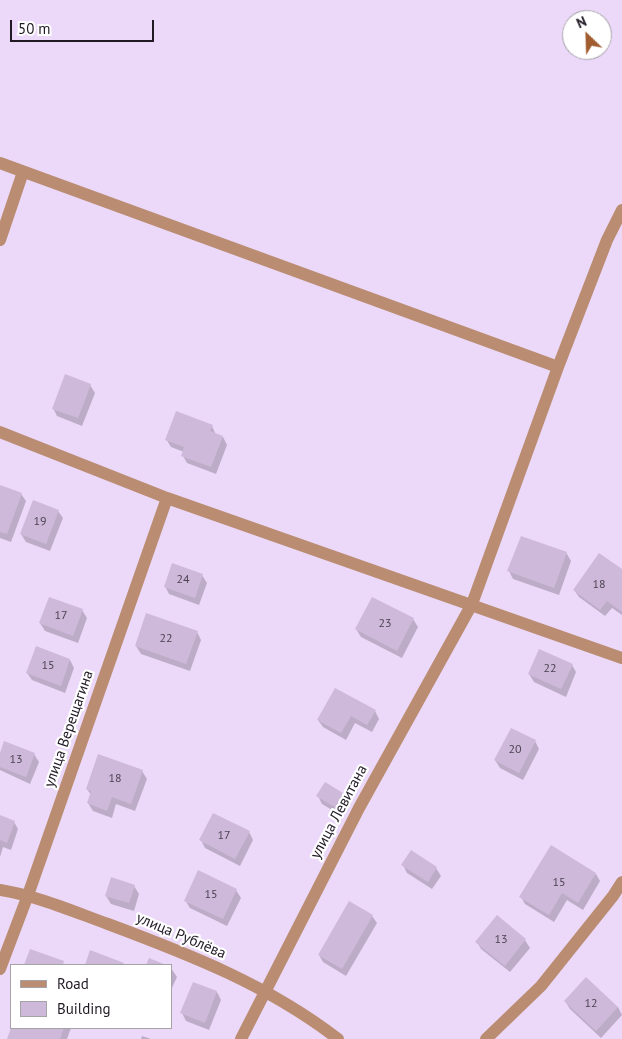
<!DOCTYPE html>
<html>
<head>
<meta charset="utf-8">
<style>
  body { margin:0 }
  #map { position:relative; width:622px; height:1039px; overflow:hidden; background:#ecd8f9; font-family:"PT Sans",sans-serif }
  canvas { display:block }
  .legend { position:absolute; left:10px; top:964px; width:162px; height:65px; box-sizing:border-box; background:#fff; border:1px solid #a6a3a8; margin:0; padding:6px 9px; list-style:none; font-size:15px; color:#211a25 }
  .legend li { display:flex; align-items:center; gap:10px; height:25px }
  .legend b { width:25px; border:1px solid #a6a3a8 }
  .north { position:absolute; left:562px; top:10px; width:50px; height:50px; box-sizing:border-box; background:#fff; border:1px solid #a6a3a8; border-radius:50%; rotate:336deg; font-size:14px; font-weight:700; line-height:20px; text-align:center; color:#211a25 }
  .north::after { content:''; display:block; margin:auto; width:18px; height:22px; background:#a15c2f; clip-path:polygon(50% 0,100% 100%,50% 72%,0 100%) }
  .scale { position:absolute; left:10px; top:20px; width:144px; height:22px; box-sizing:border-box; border:2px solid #211a25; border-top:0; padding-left:6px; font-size:15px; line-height:18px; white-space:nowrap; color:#211a25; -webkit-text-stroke:4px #fff; paint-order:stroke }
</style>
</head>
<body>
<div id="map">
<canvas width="622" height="1039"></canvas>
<ul class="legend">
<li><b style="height:6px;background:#ba8d72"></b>Road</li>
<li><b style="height:14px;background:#ceb9da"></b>Building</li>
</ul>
<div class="north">N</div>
<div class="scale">50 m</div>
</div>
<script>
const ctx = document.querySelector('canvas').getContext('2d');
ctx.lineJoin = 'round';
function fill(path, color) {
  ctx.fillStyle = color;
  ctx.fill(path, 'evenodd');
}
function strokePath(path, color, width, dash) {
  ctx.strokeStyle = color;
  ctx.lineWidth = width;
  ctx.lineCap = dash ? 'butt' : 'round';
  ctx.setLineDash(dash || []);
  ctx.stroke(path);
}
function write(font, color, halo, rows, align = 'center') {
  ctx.font = font + ' "PT Sans",sans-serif';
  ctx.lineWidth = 4.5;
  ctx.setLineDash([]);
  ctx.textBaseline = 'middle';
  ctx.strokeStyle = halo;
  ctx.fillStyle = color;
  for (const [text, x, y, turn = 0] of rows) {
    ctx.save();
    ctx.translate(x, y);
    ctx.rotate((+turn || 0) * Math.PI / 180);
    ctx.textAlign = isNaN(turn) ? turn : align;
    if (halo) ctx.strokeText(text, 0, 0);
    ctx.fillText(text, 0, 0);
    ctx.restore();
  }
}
const shadow = new Path2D(`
  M90,385L95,393L82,426L57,416L53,408Z
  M212,426L216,435L223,437L227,445L216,474L187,463L183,456L184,452L171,447L166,439Z
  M0,488L21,494L26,501L11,542L0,538Z
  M58,511L63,518L50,551L26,542L21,534Z
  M521,537L567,554L571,561L559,595L513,579L509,571Z
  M622,571V615L612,608L605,616L579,597L574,590Z
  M202,575L207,583L199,605L169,594L165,586Z
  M82,610L87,618L78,643L45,631L40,623Z
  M413,619L418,627L402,658L361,637L356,629Z
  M197,632L201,640L190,671L141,654L136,646Z
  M70,660L74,668L65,693L32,680L27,673Z
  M572,665L576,672L566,697L534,682L529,674Z
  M375,711L379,719L372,732L355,723L346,740L323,727L318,720Z
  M535,741L539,749L523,780L500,768L495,760Z
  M34,754L39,762L30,784L0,770V756Z
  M142,771L147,779L135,811L116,804L112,818L93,811L88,803L91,795L87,789Z
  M342,794L347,802L339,814L322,804L318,796Z
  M0,817L14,822L18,829L11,850L3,847L0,857Z
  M249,832L253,840L240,866L205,848L201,840Z
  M411,852L436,868L441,876L432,889L407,873L403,865Z
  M596,874L600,881L583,910L567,900L554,922L525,904L521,897Z
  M134,886L139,894L134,911L111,904L106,896Z
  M236,890L241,898L227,926L190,908L185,900Z
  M372,916L377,923L346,976L323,962L319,955Z
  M497,917L525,940L530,948L510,972L481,949L477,942Z
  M171,968L177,977L171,990Z
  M217,992L221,1000L209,1030L186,1021L182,1013Z
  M565,1001L618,1007L622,1015L601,1038L570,1009Z
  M12,1028H71L67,1039H8Z
  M142,1036L151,1039H141Z`);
const building = new Path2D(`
  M65,374L91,384L78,418L52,409Z
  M176,411L213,425L210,431L223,436L211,467L181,456L184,447L165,440Z
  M0,485L22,493L7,534L0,532Z
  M33,500L59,510L46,544L20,534Z
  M521,536L567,552L554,588L507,571Z
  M599,553L622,569V612L607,601L600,610L573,590Z
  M172,563L203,574L195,598L164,587Z
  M49,597L83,609L73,636L39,623Z
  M372,597L414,618L397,651L355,629Z
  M146,613L198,631L186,664L135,646Z
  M36,646L70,659L61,686L26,673Z
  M539,649L573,664L561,689L528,674Z
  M335,688L376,710L367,725L351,716L341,733L317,720Z
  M511,728L536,740L519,773L494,760Z
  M4,741L35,753L26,777L0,767V753Z
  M98,754L143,770L131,804L112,797L107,811L87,803L91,791L86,789Z
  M325,782L343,793L335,807L316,796Z
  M213,813L250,831L235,859L199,840Z
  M0,815L15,821L7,843L0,840Z
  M551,845L596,873L578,903L562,893L549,915L519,897Z
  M411,850L437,867L428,882L401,865Z
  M198,870L237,889L223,919L184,901Z
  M111,877L135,885L129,903L105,896Z
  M349,901L373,915L342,969L318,955Z
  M497,915L526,939L505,966L475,942Z
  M30,949L64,961L63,965H24Z
  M90,950L124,963L123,965H85Z
  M149,958L166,965H146Z
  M586,977L618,1007L596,1031L564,1001Z
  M193,982L217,991L205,1023L180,1013Z
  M11,1028H64L60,1039H7Z`);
const minor = new Path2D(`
  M0,163L558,367
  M0,240L23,172
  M0,432L167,498L622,658
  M0,890C38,896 72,911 108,924C191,955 268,985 338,1039
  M0,969L28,895L167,498
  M241,1039L359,808L472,604L558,367L607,240L622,210
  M486,1039L541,986L613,896L622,882`);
const numberNames = [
  ["19",40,522],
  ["24",183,580],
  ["18",599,585],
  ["17",61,616],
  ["23",385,624],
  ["22",166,639],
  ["15",48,666],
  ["22",550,669],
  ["20",515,750],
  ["13",16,760],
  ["18",115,779],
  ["17",224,836],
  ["15",559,883],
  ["15",211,895],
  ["13",501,940],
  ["12",591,1004]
];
const streetNames = [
  ["улица Верещагина",69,729,-71],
  ["улица Левитана",339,812,-62],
  ["улица Рублёва",181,936,23]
];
fill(shadow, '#0003');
fill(building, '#ceb9da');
strokePath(minor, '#ba8d72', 12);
write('12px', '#4c4252', null, numberNames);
write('15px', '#211a25', '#fff', streetNames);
</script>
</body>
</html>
